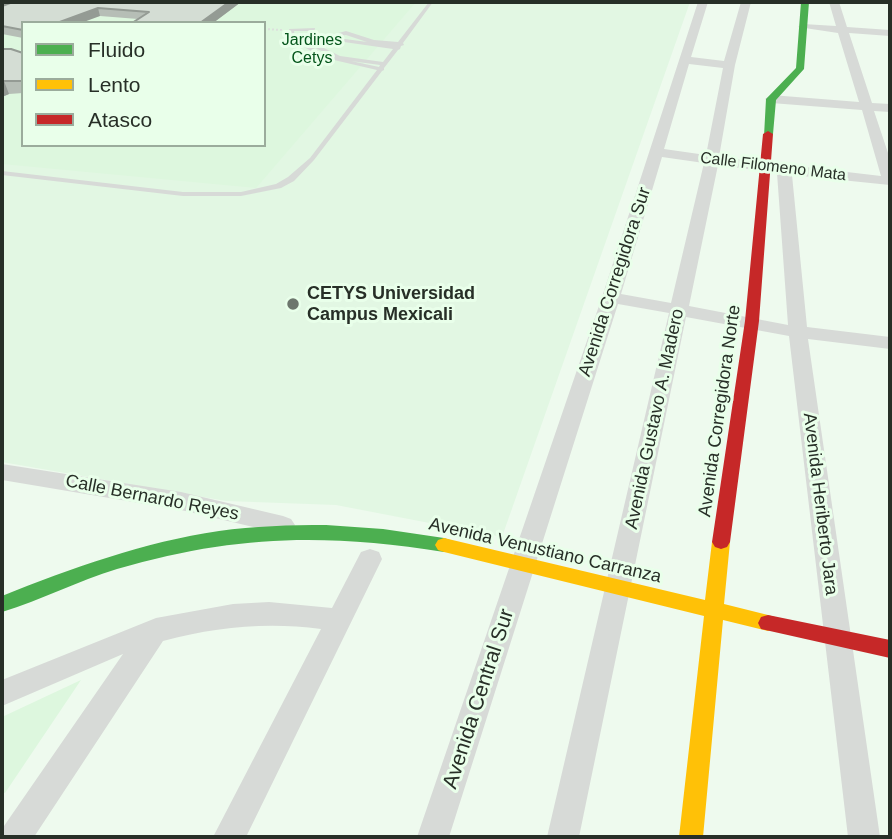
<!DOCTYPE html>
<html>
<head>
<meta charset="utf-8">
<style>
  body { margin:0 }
  #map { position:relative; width:892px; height:839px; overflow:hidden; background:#eefaee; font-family:Arial,sans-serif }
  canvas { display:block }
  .frame { position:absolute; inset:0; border:4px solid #272f27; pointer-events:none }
  .legend { position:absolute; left:21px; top:21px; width:245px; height:126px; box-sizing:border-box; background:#e9ffea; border:2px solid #9bac9c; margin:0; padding:9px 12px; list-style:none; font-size:21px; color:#272f27 }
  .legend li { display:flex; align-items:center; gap:14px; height:35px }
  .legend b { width:35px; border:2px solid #9bac9c }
</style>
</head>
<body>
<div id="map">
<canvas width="892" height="839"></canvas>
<div class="frame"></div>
<ul class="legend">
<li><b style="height:9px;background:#4caf50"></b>Fluido</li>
<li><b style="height:9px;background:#ffc107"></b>Lento</li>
<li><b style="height:9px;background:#c62828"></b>Atasco</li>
</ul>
</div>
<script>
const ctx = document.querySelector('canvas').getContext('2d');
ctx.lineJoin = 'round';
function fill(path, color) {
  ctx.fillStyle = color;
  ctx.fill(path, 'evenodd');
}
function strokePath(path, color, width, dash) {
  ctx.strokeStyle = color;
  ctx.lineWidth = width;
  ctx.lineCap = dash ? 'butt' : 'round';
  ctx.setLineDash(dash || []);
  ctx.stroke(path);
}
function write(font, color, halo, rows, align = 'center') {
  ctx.font = font + ' Arial,sans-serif';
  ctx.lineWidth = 6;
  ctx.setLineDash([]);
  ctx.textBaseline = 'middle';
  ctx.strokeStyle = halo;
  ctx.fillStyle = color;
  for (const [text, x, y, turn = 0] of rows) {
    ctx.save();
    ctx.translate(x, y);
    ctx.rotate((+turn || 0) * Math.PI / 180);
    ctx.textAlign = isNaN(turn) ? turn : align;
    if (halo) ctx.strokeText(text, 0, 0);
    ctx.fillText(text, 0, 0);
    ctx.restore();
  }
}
const built = new Path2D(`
  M2,2H690L502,537L336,505L226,501L2,462ZM23,23H264V145H23Z`);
const green = new Path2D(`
  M2,2H416L256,188L2,164ZM23,23H264V145H23Z
  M81,680L5,793L2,792V717Z`);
const path = new Path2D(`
  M264,29L282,30`);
const lane = new Path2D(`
  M429,2H433L403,43L404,45L401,46L400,49L398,50L384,68V70L382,71L314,160L294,181L281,188L241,196H183L2,175V171L183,192H241L276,184L288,177L310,158L377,70L321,57L291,39L289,29L315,28L312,42L340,56L383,62L393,49L344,42L331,35L346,31L374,40L398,42ZM294,31H310L307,44L334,57L325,55L295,37ZM346,35L367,42L345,39L339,36ZM351,61L380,65L379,67Z`);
const street = new Path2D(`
  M698,2H708L691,57L724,61L741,2H751L735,65L719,157L881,176L862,110L771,103L765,99L771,95L859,102L838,33L798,27L803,24L836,26L829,2H839L847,27L890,30V36L849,33L872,103L890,104V112L874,111L890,159V185L792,175L807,327L890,337V349L808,339L880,837H848L789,336L686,317L579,837H547L669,313L618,304L449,837H417L602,297ZM689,64L723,68L706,155L664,149ZM662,157L704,163L671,303L621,294ZM718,165L777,173L788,325L689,306Z
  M2,464L181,492L283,516L291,519L295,525L291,531L283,534L181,510L2,480Z
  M370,549L379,552L382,559L246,837H213L321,629C266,622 216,627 163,641L34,837H2L4,826L123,654L2,706V680L156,618L233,604L269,602L332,608L361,552Z`);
const fast = new Path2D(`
  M801,2H809L804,69L776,100L773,134L764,136L766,99L796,68Z
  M326,525L383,529L444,538L450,540L453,545L450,550L444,552C324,533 234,535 117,569C78,581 41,600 2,612V596C72,568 144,542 219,531C254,526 290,525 326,525Z`);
const slow = new Path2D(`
  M721,535L727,537L730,542L724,604L768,615L775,617L778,623L775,629L768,631L723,620L703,837H679L704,616L444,552L438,550L435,545L438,540L444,538L705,600L712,542L715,537Z`);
const jam = new Path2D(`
  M768,131L773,134L759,321L730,542L727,547L721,549L715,547L712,542L745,321L763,134Z
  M768,615L890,640V658L761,629L758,623L761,617Z`);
const wall = new Path2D(`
  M241,2L213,23H132L138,19L100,16L23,23V38L2,34V6Z
  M2,49L23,53V93L9,94L2,97Z`);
const shadedWall = new Path2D(`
  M229,2H241L213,23H200Z
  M98,8L100,16L81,23H57Z
  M4,81L9,94L2,97V82Z`);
const building = new Path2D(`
  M13,2H229L200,23H132L149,12L98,8L57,23H23V30L2,26V6Z
  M2,49H11L23,53V81H4L2,82Z`);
const markers = [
  [293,304,7,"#6d766d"]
];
const farParknames = [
  ["Jardines",312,41],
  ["Cetys",312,59]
];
const farStreetnames = [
  ["Calle Filomeno Mata",773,167,7]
];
const streetNames = [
  ["Avenida Corregidora Sur",615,282,-72],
  ["Avenida Corregidora Norte",720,411,-82],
  ["Avenida Gustavo A. Madero",655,419,-78],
  ["Calle Bernardo Reyes",152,498,11],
  ["Avenida Heriberto Jara",820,504,83],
  ["Avenida Venustiano Carranza",545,551,13]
];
const poiNames = [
  ["CETYS Universidad",307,294],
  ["Campus Mexicali",307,315]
];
const nearStreetnames = [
  ["Avenida Central Sur",479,699,-72]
];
fill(built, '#e2f7e3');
fill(green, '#ddf7de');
strokePath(path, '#dce0dc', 2, [2, 2]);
fill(lane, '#d7dad7');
fill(street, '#d7dad7');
fill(fast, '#4caf50');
fill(slow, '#ffc107');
fill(jam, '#c62828');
fill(wall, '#b6beb6');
fill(shadedWall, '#949b94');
fill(building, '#d4ddd4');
strokePath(building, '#949b94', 2);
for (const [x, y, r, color] of markers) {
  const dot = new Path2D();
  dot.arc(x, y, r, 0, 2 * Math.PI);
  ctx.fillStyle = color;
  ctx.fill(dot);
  strokePath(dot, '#e9ffea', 2.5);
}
write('16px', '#03541a', '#e9ffea', farParknames);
write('16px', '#272f27', '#e9ffea', farStreetnames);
write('18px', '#272f27', '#e9ffea', streetNames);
write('bold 18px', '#272f27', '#e9ffea', poiNames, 'left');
write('21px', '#272f27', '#e9ffea', nearStreetnames);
</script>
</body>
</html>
